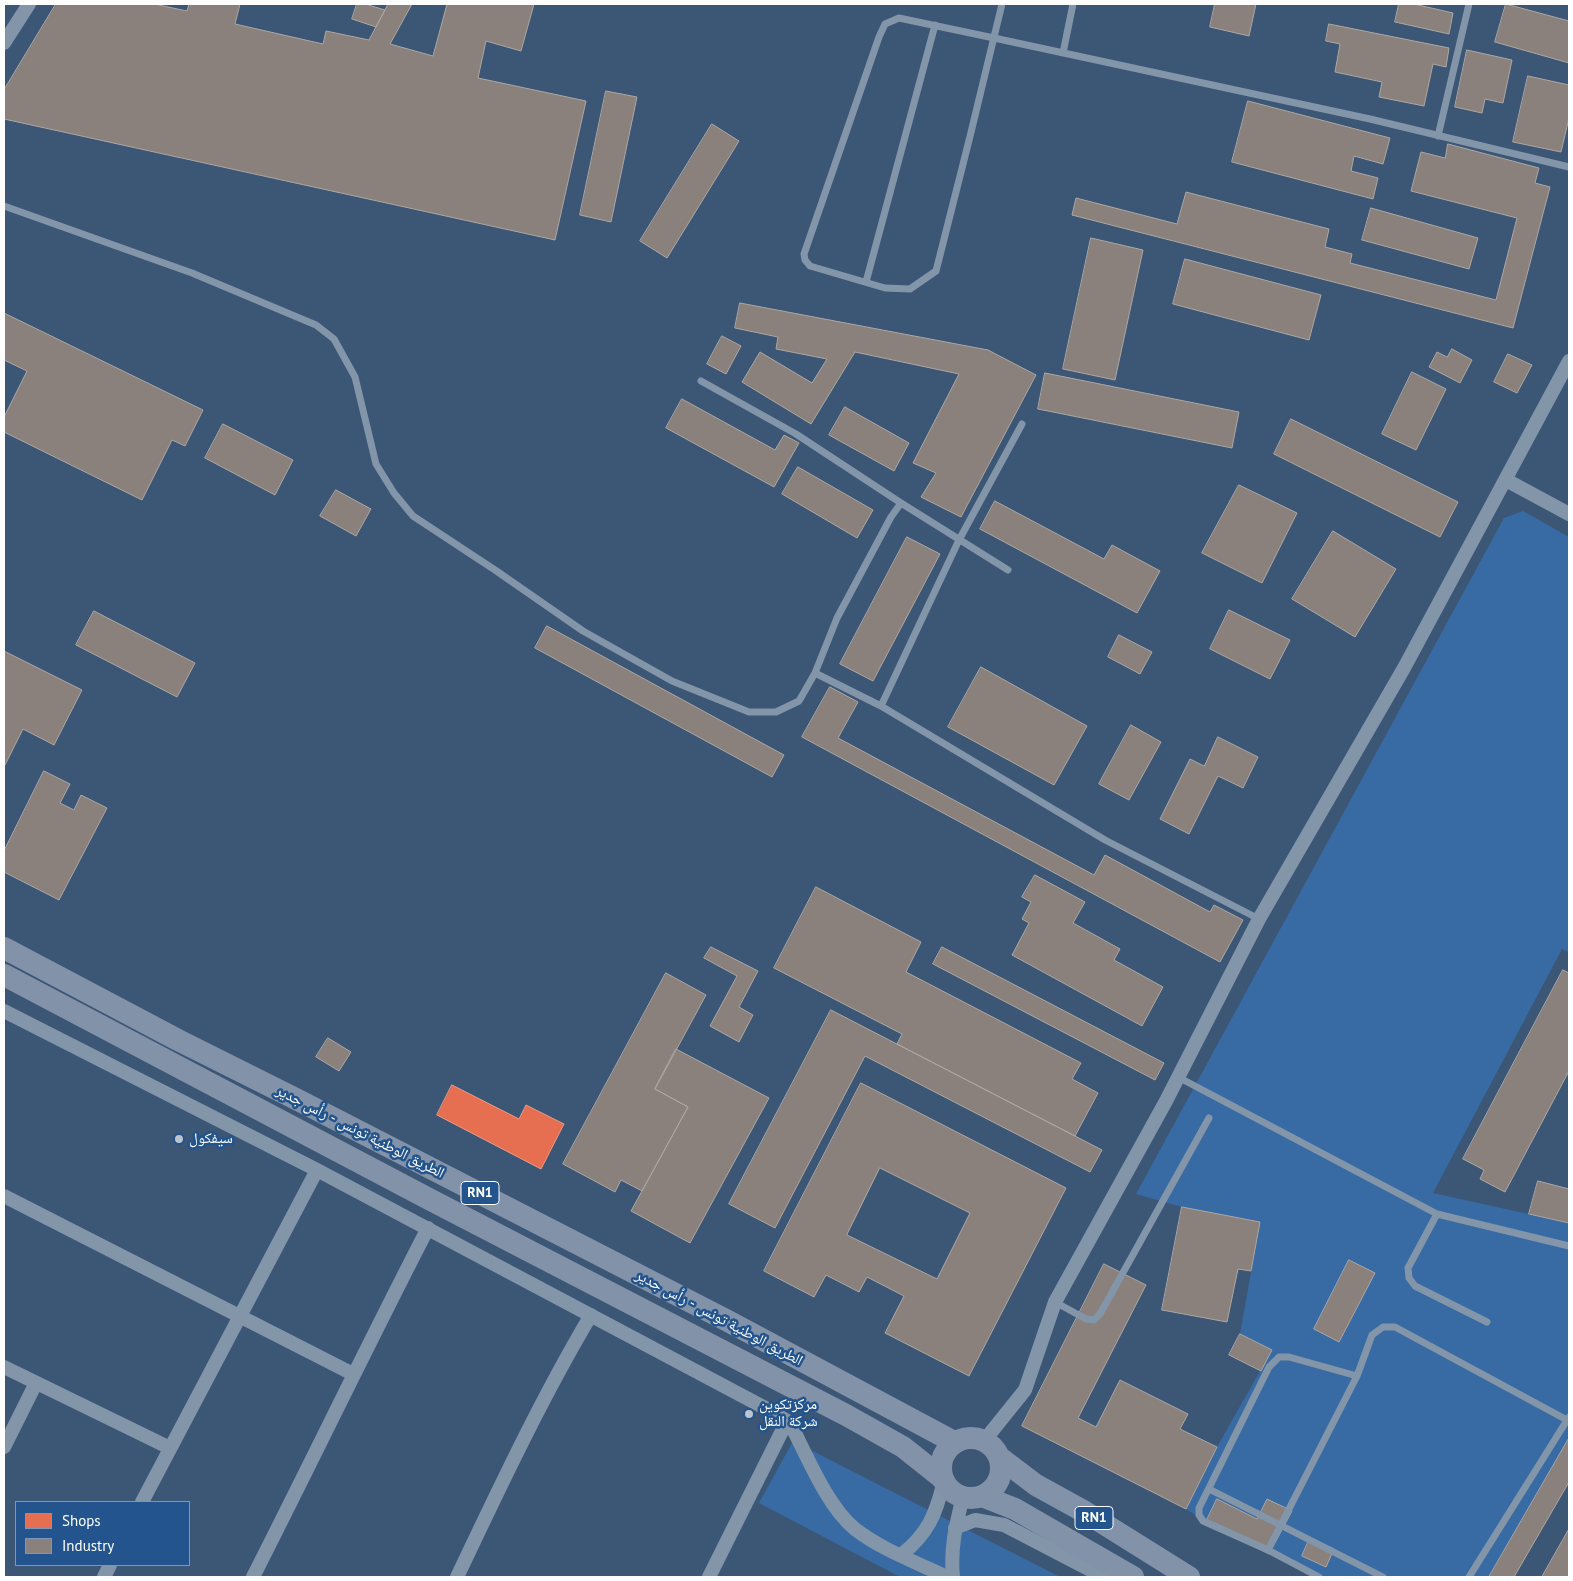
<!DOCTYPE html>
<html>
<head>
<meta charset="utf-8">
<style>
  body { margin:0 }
  #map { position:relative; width:1573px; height:1581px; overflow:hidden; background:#3c5676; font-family:"PT Sans",sans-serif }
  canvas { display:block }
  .frame { position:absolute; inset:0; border:5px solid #fff; pointer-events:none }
  .legend { position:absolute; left:15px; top:1501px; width:175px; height:65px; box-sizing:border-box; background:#23548e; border:1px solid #7b98bb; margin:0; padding:6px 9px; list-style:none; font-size:15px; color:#fff }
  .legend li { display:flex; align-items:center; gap:10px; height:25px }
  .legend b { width:25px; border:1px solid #7b98bb }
</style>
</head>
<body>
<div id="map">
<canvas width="1573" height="1581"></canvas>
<div class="frame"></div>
<ul class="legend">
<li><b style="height:14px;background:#e76f51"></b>Shops</li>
<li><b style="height:14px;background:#8a817c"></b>Industry</li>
</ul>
</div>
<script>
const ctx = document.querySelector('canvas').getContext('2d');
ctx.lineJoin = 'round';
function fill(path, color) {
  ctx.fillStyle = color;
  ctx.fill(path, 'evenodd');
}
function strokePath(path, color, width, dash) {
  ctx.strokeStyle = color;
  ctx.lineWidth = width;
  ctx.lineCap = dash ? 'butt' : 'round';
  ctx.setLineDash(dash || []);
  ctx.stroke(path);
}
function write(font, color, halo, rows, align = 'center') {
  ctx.font = font + ' "PT Sans","Noto Naskh Arabic",sans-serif';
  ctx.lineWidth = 5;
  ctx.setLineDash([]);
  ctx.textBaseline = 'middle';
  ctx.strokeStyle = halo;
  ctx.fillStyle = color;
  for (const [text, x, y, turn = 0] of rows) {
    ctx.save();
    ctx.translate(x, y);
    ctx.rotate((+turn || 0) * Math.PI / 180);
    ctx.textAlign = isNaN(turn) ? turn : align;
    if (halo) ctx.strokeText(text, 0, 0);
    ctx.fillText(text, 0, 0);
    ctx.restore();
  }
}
const green = new Path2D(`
  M1523,511L1569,537V952L1562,949L1433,1193L1569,1223V1438L1489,1577H1313L1206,1522L1186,1509L1217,1447L1272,1350L1240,1334L1260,1222L1182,1207L1136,1194L1504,518Z
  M793,1441L1060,1577H900L759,1503Z`);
const shops = new Path2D(`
  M452,1085L519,1119L526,1105L564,1124L541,1169L437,1115Z`);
const industry = new Path2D(`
  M56,4H154L187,11L189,4H240L235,24L323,44L326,31L369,40L388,4H412L390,44L433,56L447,4H534L521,51L486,41L478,78L586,101L555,240L4,119V90Z
  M357,4H365L385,10L376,27L352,19Z
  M1215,4H1256L1249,36L1210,27Z
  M1399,4H1414L1453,13L1449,34L1395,22Z
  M1506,4L1569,21V63L1495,42Z
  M1329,24L1449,48L1446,67L1433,64L1424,106L1379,97L1382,82L1335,72L1340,44L1326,41Z
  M1467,50L1512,60L1503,103L1485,99L1482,113L1455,107Z
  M1528,76L1569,85V118L1561,152L1513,142Z
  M606,91L637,97L611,222L580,215Z
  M1248,101L1390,138L1383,164L1354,156L1351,171L1378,178L1373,199L1232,162Z
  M712,124L739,141L667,258L640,241Z
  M1448,144L1539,168L1535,183L1550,187L1513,328L1072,215L1076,198L1177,224L1186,192L1329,229L1325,247L1352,254L1350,263L1496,300L1517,218L1411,191L1421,152L1445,158Z
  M1371,208L1478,238L1469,269L1362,240Z
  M1091,238L1143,250L1115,380L1063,369Z
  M1185,259L1321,295L1309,340L1173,304Z
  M740,303L988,350L1036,375L961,517L921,497L936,473L913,463L959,374L855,352L811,424L742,382L760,352L812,383L827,359L776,349L778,337L735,328Z
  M4,313L203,410L185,446L172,440L142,500L4,432V417L27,371L4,360Z
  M722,336L741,346L726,374L707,364Z
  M1452,349L1472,360L1460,383L1429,367L1437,352L1447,357Z
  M1508,354L1532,365L1517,393L1494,382Z
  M1412,372L1446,389L1416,450L1382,434Z
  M1045,373L1239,412L1232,448L1038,409Z
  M682,399L775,450L784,435L799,443L774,487L666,428Z
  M845,407L909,443L894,471L829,435Z
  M1291,419L1458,502L1440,537L1274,454Z
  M223,424L293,460L275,495L205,458Z
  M798,467L873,510L857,538L782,494Z
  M1239,485L1297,513L1262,583L1202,553Z
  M336,490L371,509L356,536L320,516Z
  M995,501L1104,559L1112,545L1160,571L1137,613L980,529Z
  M1333,531L1396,569L1355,637L1292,599Z
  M907,537L940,554L873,681L840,664Z
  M1229,610L1290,640L1270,679L1210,649Z
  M94,611L195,663L177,697L76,645Z
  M547,626L784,755L772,777L535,648Z
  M1119,635L1152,652L1140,674L1108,657Z
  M4,651L82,690L54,745L23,729L4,767Z
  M981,667L1087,726L1054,785L948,727Z
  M830,687L858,702L838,738L1094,875L1105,855L1210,912L1214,905L1243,920L1220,962L802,737Z
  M1131,725L1161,742L1129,800L1099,784Z
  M1218,737L1258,757L1243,788L1218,776L1189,834L1160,819L1190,759L1204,766Z
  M44,771L70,784L60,803L74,810L81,795L107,808L59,900L4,872V851Z
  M1035,875L1085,902L1073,923L1120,949L1114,960L1163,987L1142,1026L1012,955L1029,923L1022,919L1031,902L1022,897Z
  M816,887L921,942L906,972L1081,1063L1072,1079L1098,1093L1075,1136L897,1044L902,1034L774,968Z
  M711,947L758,971L739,1007L753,1015L739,1042L710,1026L737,976L704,958Z
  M942,947L1164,1063L1155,1080L933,964Z
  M1563,970L1569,973V1071L1505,1192L1480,1179L1484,1170L1463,1159Z
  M666,973L706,995L655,1089L688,1107L642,1191L621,1180L615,1192L563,1164Z
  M831,1010L1102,1150L1090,1172L865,1056L775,1228L729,1204Z
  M328,1038L351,1052L339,1071L316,1057Z
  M676,1049L769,1098L690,1243L631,1211L688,1107L655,1089Z
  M861,1083L1066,1188L969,1376L885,1333L904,1296L867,1277L859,1292L826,1275L814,1297L764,1271ZM880,1168L970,1213L937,1279L847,1235Z
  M1538,1181L1569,1189V1223L1529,1214Z
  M1182,1207L1260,1222L1251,1271L1238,1269L1227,1322L1162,1310Z
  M1349,1260L1375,1273L1339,1342L1314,1329Z
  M1104,1264L1146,1285L1078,1418L1096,1427L1120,1380L1188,1414L1180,1429L1217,1447L1186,1509L1022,1426Z
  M1240,1334L1272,1350L1261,1371L1229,1355Z
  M1569,1438V1482L1514,1577H1489Z
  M1217,1499L1257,1519L1267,1499L1292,1511L1269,1554L1206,1522Z
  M1569,1529V1577H1542Z
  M1310,1538L1334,1549L1326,1567L1302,1556Z`);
const lane = new Path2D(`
  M1002,4C981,93 959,182 936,271L910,289L885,288L810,266L805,260L804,254L879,37L885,24L899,18L994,38L1370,119L1569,167
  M1063,53L1073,4
  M1438,136L1469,4
  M4,206L192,273L316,325L334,339L355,377L376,464L394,493L413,516L495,570L583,631L672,681L749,712H776L799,701L815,673L837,618L891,517L901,503
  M866,282L935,25
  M701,381L796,434L901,503L1008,570
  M815,673L881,706L1105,840L1259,919
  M881,706L959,540L1022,424
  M1178,1077L1437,1214L1408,1268L1409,1278L1415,1286L1487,1322
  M1437,1214L1569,1246
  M1055,1302L1086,1319L1094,1320L1100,1314L1209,1118
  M1209,1489L1383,1577
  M1268,1550L1357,1376L1372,1335L1383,1327H1395L1567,1420
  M1319,1577L1268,1550L1203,1521L1199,1515V1508L1269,1367L1279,1357H1289L1357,1376
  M1469,1577L1569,1417`);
const street = new Path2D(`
  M4,43L29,4
  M1506,480L1569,514
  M4,1011L317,1170L769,1410L787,1421L794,1431C809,1461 829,1508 855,1529C882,1550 916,1562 947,1577
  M4,1196L353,1374
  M4,1367L170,1448
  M984,1441L1025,1390L1055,1302L1166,1101L1259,919L1404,668L1569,361
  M4,1447L36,1383
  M142,1502L317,1170
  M955,1528L975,1520L1004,1525L1104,1577
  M901,1555C928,1534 936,1514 944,1481
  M104,1577L110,1565
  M253,1577C312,1461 368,1344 428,1228
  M457,1577C499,1489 541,1399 591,1315
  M709,1577L787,1421
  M953,1577C950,1549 956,1524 963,1497`);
const primary = new Path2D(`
  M4,948L178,1040L296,1099L726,1320L954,1442
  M4,975L429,1199L846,1415L903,1447L942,1478
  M941 1468a30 30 0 1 1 60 0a30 30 0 1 1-60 0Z
  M999,1457L1036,1485L1085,1512L1189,1577
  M982,1496L1015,1509L1133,1577`);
const markers = [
  [179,1139,5,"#bbc4cf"],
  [749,1414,5,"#bbc4cf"]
];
const shields = [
  [480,1193,38],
  [1094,1518,38]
];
const shieldNames = [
  ["RN1",480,1193],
  ["RN1",1094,1518]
];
const streetNames = [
  ["الطريق الوطنية تونس - رأس جدير",360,1132,27],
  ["الطريق الوطنية تونس - رأس جدير",719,1318,28]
];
const poiNames = [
  ["سيفكول",189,1139],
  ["مركزتكوين",759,1405],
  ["شركة النقل",759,1422]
];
fill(green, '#386ba4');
fill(shops, '#e76f51');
strokePath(shops, '#ee9a85', 1);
fill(industry, '#8a817c');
strokePath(industry, '#ada7a3', 1);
strokePath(lane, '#8395a9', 7);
strokePath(street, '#8395a9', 14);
strokePath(primary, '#8292a9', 22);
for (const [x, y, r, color] of markers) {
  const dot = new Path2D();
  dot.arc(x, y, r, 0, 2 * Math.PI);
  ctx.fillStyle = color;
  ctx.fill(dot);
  strokePath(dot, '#23548e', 2);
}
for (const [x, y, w] of shields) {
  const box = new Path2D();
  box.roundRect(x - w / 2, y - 11.5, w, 23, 4);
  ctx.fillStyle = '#23548e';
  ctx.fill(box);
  strokePath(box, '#fff', 1);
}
write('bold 14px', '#fff', null, shieldNames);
write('15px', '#fff', '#23548e', streetNames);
write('15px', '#fff', '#23548e', poiNames, 'left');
</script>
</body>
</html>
